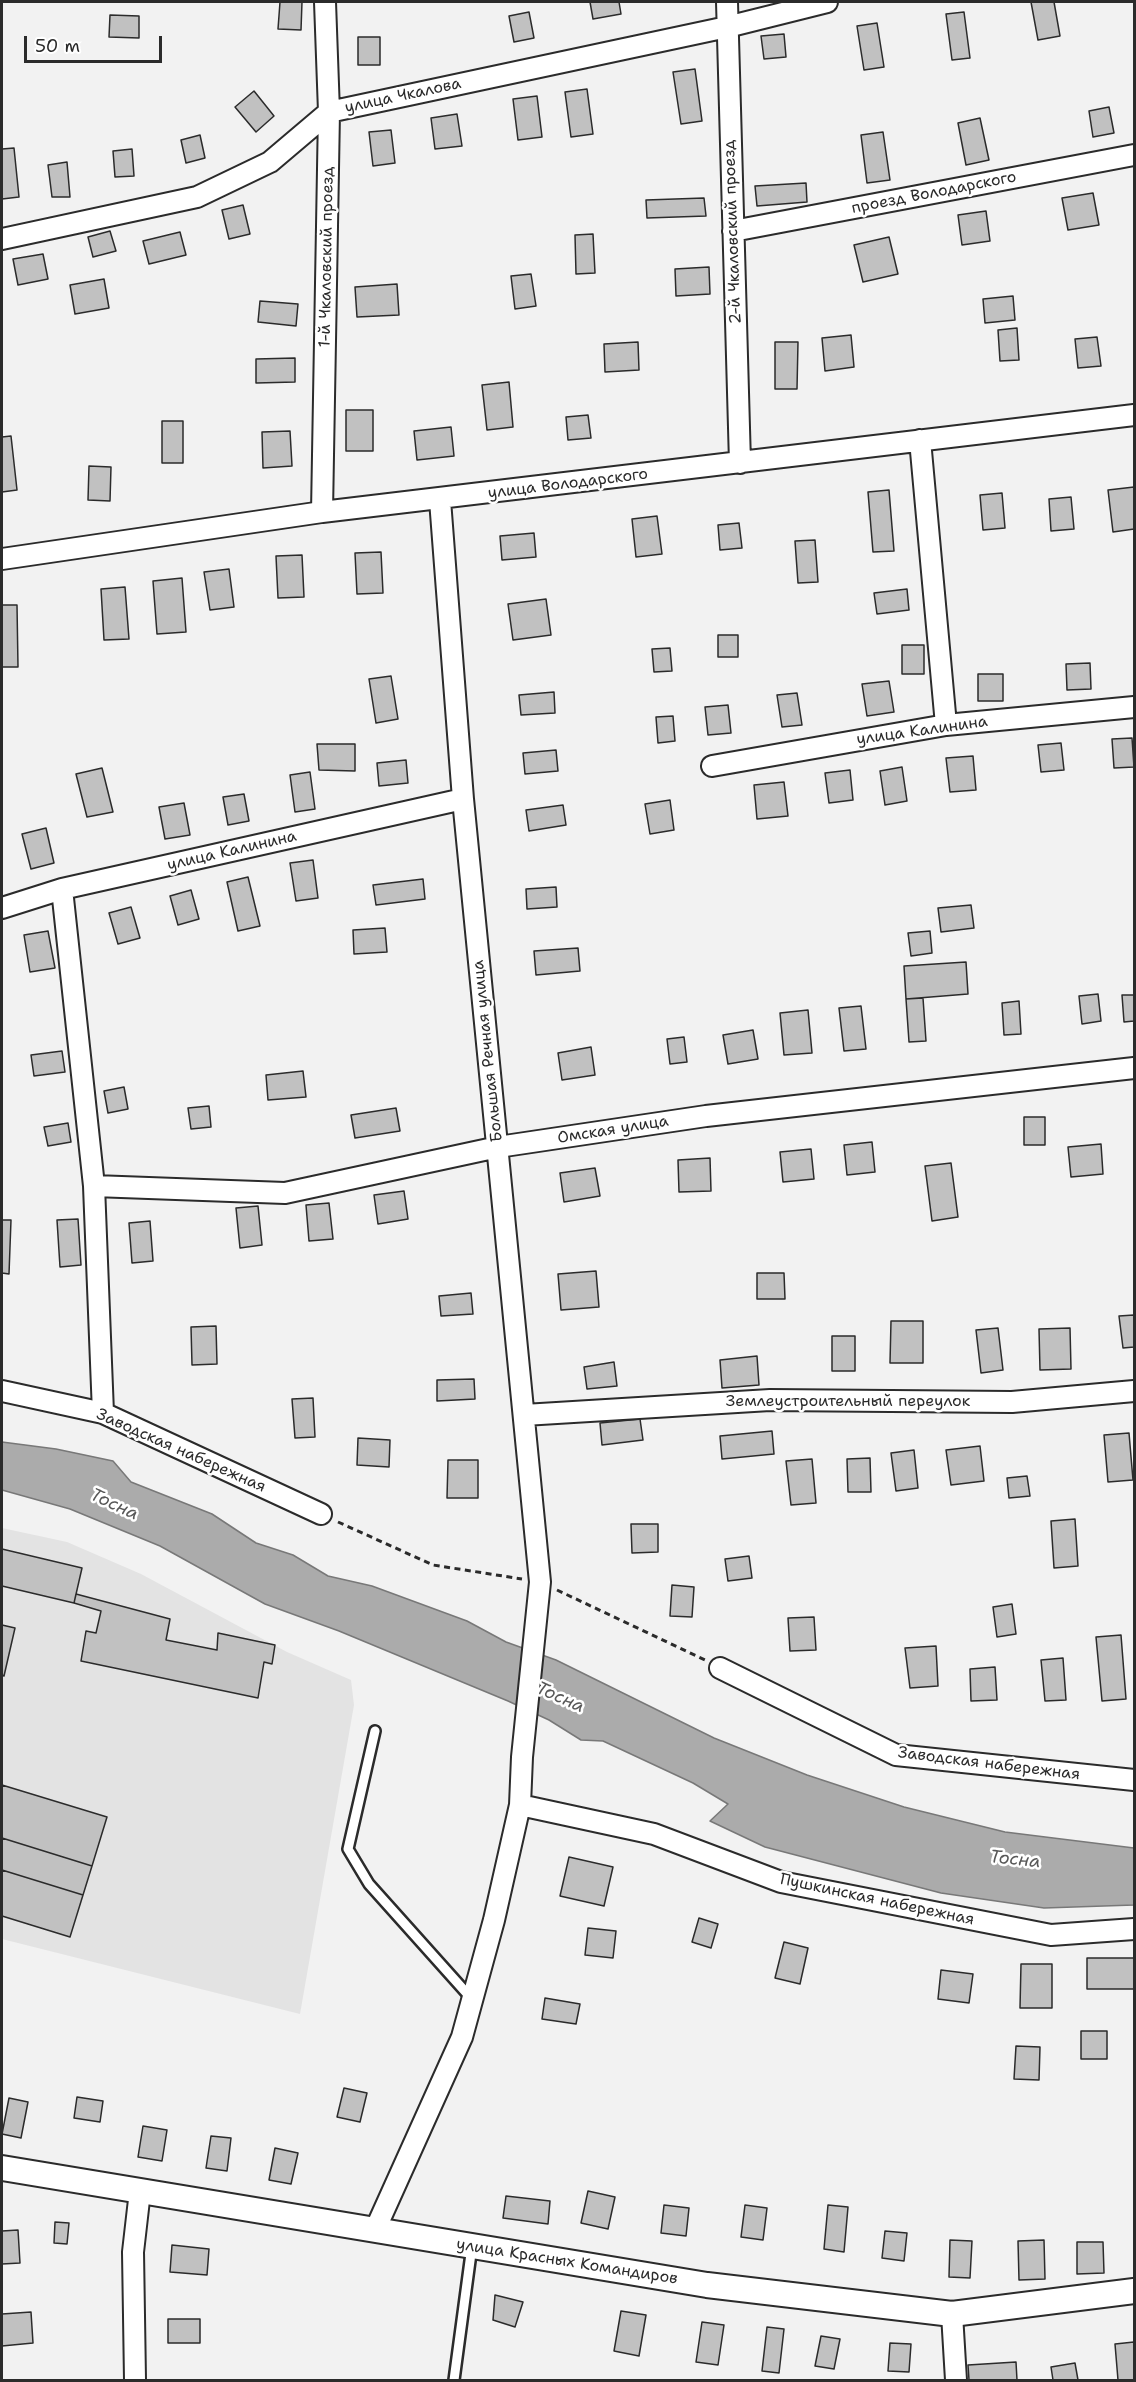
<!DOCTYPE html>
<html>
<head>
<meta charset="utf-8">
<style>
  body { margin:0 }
  #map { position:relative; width:1136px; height:2382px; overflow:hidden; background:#f2f2f2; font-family:"Shantell Sans",sans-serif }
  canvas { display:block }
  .frame { position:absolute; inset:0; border:3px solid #2b2b2b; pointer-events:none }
  .scale { position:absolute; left:24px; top:36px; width:138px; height:27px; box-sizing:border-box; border:3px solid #2b2b2b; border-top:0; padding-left:8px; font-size:18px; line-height:21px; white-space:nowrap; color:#2b2b2b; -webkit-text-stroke:4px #fff; paint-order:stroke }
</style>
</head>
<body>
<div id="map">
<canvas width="1136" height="2382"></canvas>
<div class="frame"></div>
<div class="scale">50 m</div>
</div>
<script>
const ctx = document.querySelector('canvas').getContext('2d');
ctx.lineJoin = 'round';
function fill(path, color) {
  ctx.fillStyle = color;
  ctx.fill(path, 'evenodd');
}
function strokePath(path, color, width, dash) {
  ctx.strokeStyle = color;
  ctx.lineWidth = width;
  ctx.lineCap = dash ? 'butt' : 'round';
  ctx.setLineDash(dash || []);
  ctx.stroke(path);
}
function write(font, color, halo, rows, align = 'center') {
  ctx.font = font + ' "Shantell Sans",sans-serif';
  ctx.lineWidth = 5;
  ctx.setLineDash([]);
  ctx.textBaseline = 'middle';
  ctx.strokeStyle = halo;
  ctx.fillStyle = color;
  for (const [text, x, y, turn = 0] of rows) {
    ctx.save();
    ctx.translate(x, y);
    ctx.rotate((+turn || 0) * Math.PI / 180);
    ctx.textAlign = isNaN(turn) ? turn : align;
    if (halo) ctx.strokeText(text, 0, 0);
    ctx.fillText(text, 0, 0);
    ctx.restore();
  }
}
const built = new Path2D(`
  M2,1528L67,1542L141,1574L287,1652L351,1680L354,1705L300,2014L2,1939Z`);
const water = new Path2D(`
  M2,1442L56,1449L113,1461L131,1482L212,1514L256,1543L293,1555L328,1576L372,1586L467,1621L506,1642L556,1660L714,1738L807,1775L904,1807L1005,1832L1134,1848V1905L1044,1908L941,1893L765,1847L710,1821L728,1804L693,1783L603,1741L581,1740L549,1720L508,1701L339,1631L265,1604L160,1546L70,1509L2,1490Z`);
const building = new Path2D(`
  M280,2H302L301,30L278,29Z
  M590,2H619L621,14L593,19Z
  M1031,2H1054L1060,36L1038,40Z
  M529,12L534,38L514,42L509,16Z
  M964,12L970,58L952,60L946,14Z
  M110,15L139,16V38L109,37Z
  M877,23L884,67L864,70L857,26Z
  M784,34L786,57L764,59L761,36Z
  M358,37H380V65H358Z
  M695,69L702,121L681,124L673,72Z
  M587,89L593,134L571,137L565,92Z
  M254,91L274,116L256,132L235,107Z
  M537,96L542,137L518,140L513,99Z
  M1109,107L1114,133L1093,137L1089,111Z
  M457,114L462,146L435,149L431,118Z
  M980,118L989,160L966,165L958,123Z
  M391,130L395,163L373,166L369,132Z
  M883,132L890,180L867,183L861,135Z
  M200,135L205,158L186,163L181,140Z
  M14,148L19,197L2,199V149Z
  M132,149L134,176L115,177L113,151Z
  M67,162L70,197H52L48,165Z
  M806,183L807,202L757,206L755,186Z
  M1093,193L1099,225L1068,230L1062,198Z
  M704,198L706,216L647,218L646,200Z
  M243,205L250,234L229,239L222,210Z
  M986,211L990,241L962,245L958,215Z
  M110,231L116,251L93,257L88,237Z
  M180,232L186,255L149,264L143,241Z
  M593,234L595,273L576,274L575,235Z
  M889,237L898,274L863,282L854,245Z
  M43,254L48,279L18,285L13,259Z
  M709,267L710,294L676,296L675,269Z
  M531,274L536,306L515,309L511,276Z
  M104,279L109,308L75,314L70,285Z
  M397,284L399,315L357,317L355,287Z
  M1013,296L1015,320L985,323L983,299Z
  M260,301L298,304L296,326L258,322Z
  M1017,328L1019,360L1000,361L998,330Z
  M851,335L854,367L825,371L822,338Z
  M1097,337L1101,366L1078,368L1075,339Z
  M638,342L639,370L605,372L604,344Z
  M775,342H798L797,389H775Z
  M295,358V382L256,383V359Z
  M509,382L513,427L487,430L482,385Z
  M346,410H373V451H346Z
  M588,415L591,438L568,440L566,417Z
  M162,421H183V463H162Z
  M451,427L454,456L417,460L414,431Z
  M290,431L292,466L263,468L262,432Z
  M11,436L17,490L2,492V437Z
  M89,466L111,467L110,501L88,500Z
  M1134,487V529L1113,532L1108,490Z
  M889,490L894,551L873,552L868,492Z
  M1002,493L1005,528L983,530L980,495Z
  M1071,497L1074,529L1051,531L1049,499Z
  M657,516L662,554L636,557L632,519Z
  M739,523L742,548L720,550L718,525Z
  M534,533L536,557L502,560L500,536Z
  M815,540L818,582L798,583L795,541Z
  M381,552L383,593L357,594L355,553Z
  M302,555L304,597L278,598L276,556Z
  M229,569L234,607L210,610L204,572Z
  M182,578L186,632L157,634L153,581Z
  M125,587L129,639L104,640L101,589Z
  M907,589L909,610L877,614L874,593Z
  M546,599L551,635L513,640L508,604Z
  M2,605H17L18,667H2Z
  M718,635H738V657H718Z
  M902,645H924V674H902Z
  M670,648L672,671L654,672L652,649Z
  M1090,663L1091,689L1067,690L1066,664Z
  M978,674H1003V701H978Z
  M391,676L398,719L376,723L369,679Z
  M889,681L894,712L867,716L862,684Z
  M554,692L555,713L521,715L519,695Z
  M797,693L802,725L782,727L777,695Z
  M728,705L731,733L708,735L705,707Z
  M673,716L675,741L658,743L656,717Z
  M1132,738L1134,767L1114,768L1112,739Z
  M1061,743L1064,770L1041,772L1038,745Z
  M317,744H355V771L319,770Z
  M556,750L558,771L525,774L523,753Z
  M973,756L976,790L950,792L946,758Z
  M406,760L408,783L379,786L377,763Z
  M902,767L907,801L885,805L880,771Z
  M102,768L113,812L87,817L76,774Z
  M850,770L853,800L829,803L825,773Z
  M310,772L315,809L295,812L290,775Z
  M784,782L788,816L757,819L754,785Z
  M244,794L249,821L228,825L223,797Z
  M670,800L674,830L650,834L645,804Z
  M184,803L190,835L165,839L159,807Z
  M563,805L566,825L529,831L526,810Z
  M46,828L54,863L31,869L22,834Z
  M313,860L318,898L296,901L290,863Z
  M248,877L260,926L238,931L227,882Z
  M423,879L425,899L376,905L373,885Z
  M556,887L557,907L527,909L526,889Z
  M191,890L199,919L178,925L170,896Z
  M971,905L974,928L941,932L938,908Z
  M131,907L140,938L118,944L109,913Z
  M385,928L387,952L354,954L353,930Z
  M48,931L55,968L30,972L24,935Z
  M930,931L932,953L911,956L908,933Z
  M578,948L580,971L536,975L534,951Z
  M966,962L968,994L906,999L904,966Z
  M1098,994L1101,1021L1082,1024L1079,996Z
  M1122,995H1134V1021L1124,1022Z
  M923,998L926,1041L909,1042L906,999Z
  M1019,1001L1021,1034L1004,1035L1002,1003Z
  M861,1006L866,1049L844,1051L839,1008Z
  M808,1010L812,1053L784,1055L780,1013Z
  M753,1030L758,1059L728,1064L723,1035Z
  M684,1037L687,1062L670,1064L667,1039Z
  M591,1047L595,1075L562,1080L558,1053Z
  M62,1051L65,1072L34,1076L31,1055Z
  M303,1071L306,1097L268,1100L266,1075Z
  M124,1087L128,1109L108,1113L104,1091Z
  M209,1106L211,1127L191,1129L188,1108Z
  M396,1108L400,1131L355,1138L351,1115Z
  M1024,1117H1045V1145H1024Z
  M68,1123L71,1142L48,1146L44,1127Z
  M872,1142L875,1172L847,1175L844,1145Z
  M1101,1144L1103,1174L1071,1177L1068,1147Z
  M811,1149L814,1179L783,1182L780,1152Z
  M710,1158L711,1191L679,1192L678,1160Z
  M951,1163L958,1217L932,1221L925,1166Z
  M595,1168L600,1196L564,1202L560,1173Z
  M404,1191L408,1219L378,1224L374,1195Z
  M329,1203L333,1239L309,1241L306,1205Z
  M258,1206L262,1245L240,1248L236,1208Z
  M78,1219L81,1265L60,1267L57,1220Z
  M2,1220H11L9,1274L2,1273Z
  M150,1221L153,1261L132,1263L129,1223Z
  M596,1271L599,1307L561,1310L558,1274Z
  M757,1273H784L785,1299H757Z
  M471,1293L473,1314L441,1316L439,1296Z
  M1134,1315V1347L1123,1348L1119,1316Z
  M891,1321H923V1363H890Z
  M216,1326L217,1364L192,1365L191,1327Z
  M998,1328L1003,1370L981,1373L976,1330Z
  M1070,1328L1071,1369L1040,1370L1039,1329Z
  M832,1336H855V1371H832Z
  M757,1356L759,1385L722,1388L720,1360Z
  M614,1362L617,1386L587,1389L584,1367Z
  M474,1379L475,1399L437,1401V1380Z
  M313,1398L315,1437L295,1438L292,1399Z
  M640,1419L643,1440L602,1445L600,1423Z
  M772,1431L774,1454L722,1459L720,1436Z
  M1129,1433L1133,1480L1108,1482L1104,1435Z
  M358,1438L390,1440L389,1467L357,1465Z
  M980,1446L984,1481L951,1485L946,1450Z
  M914,1450L918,1488L896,1491L891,1453Z
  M870,1458L871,1492H848L847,1459Z
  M812,1459L816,1503L791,1505L786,1461Z
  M448,1460H478V1498H447Z
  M1027,1476L1030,1496L1009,1498L1007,1478Z
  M1075,1519L1078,1566L1054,1568L1051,1521Z
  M631,1524H658V1552L632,1553Z
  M2,1549L82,1568L74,1603L2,1586Z
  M749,1556L752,1578L728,1581L725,1559Z
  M672,1585L694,1587L692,1617L670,1616Z
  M76,1594L170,1619L166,1640L217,1650L218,1633L275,1645L272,1664L264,1662L258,1698L81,1661L86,1631L96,1633L101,1611L74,1603Z
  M1012,1604L1016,1634L997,1637L993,1607Z
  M814,1617L816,1650L790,1651L788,1618Z
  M2,1625L15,1628L4,1676L2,1675Z
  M1121,1635L1126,1699L1102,1701L1096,1637Z
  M936,1646L938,1686L910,1688L905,1648Z
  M1063,1658L1066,1700L1045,1701L1041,1660Z
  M995,1667L997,1700L971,1701L970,1669Z
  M2,1785L107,1817L92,1866L2,1838Z
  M2,1838L92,1866L83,1895L2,1870Z
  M569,1857L613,1867L604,1906L560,1896Z
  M2,1870L83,1895L70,1937L2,1916Z
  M699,1918L718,1924L711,1948L692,1942Z
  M588,1928L616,1931L613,1958L585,1955Z
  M784,1942L808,1948L800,1984L775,1978Z
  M1087,1958H1134V1989H1087Z
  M1021,1964H1052V2008H1020Z
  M941,1970L973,1974L969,2003L938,1999Z
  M545,1998L580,2004L576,2024L542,2019Z
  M1081,2031H1107V2059H1081Z
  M1016,2046L1040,2047L1039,2080L1014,2079Z
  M344,2088L367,2093L360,2122L337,2117Z
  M77,2097L103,2101L100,2122L74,2118Z
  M9,2098L28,2102L21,2138L2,2134Z
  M143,2126L167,2130L162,2161L138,2157Z
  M211,2136L231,2138L227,2171L206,2168Z
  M275,2148L298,2153L291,2184L269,2180Z
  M588,2191L615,2197L608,2229L581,2223Z
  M506,2196L550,2201L548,2224L503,2218Z
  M664,2205L689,2208L686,2236L661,2233Z
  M745,2205L767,2208L763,2240L741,2237Z
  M828,2205L848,2207L844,2252L824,2249Z
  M55,2222L69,2223L67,2244L54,2243Z
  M18,2230L20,2263L2,2264V2231Z
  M885,2231L907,2233L904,2261L882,2258Z
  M950,2240L972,2241L970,2278L949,2277Z
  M1044,2240L1045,2279L1019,2280L1018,2241Z
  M1077,2242H1103L1104,2273L1077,2274Z
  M172,2245L209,2249L207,2275L170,2272Z
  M495,2295L523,2302L515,2327L493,2320Z
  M621,2311L646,2315L639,2356L614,2351Z
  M31,2312L33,2343L2,2346V2314Z
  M168,2319H200V2343H168Z
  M702,2322L724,2325L718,2365L696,2362Z
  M767,2327L784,2329L779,2373L762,2371Z
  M821,2336L840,2339L834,2369L815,2366Z
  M1134,2342V2380H1118L1115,2344Z
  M890,2343L911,2344L909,2372L888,2371Z
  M1016,2362L1017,2380H969L968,2365Z
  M1075,2363L1078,2380H1053L1051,2367Z`);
const path = new Path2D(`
  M338,1522L433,1565L522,1579
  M557,1590L705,1660`);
const service = new Path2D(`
  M375,1731L348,1849L369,1884L471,1998
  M454,2380L472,2246`);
const minor = new Path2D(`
  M727,2L740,463
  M733,231L1134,155
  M2,239L197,197L270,162L329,112L727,27L827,2
  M920,440L946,725
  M322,512L329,112L325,2
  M2,559L322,512L1134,415
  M712,766L946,725L1134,707
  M62,889L94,1186L103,1413
  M2,908L62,889L463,799
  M94,1186L285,1193L498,1147L706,1116L1134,1068
  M2,1391L103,1413L321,1514
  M524,1415L770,1400L1012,1402L1134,1391
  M720,1668L896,1755L1134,1780
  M520,1805L654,1834L781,1882L1051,1935L1134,1929
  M375,2230L462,2037L494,1920L520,1805L522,1757L540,1582L463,799L440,500
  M952,2314L956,2380
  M135,2380L133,2252L140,2191`);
const tertiary = new Path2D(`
  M2,2168L707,2285L952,2314L1134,2291`);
const streetNames = [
  ["улица Чкалова",403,96,-12],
  ["проезд Володарского",934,193,-11],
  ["2-й Чкаловский проезд",733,232,-92],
  ["1-й Чкаловский проезд",327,257,-89],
  ["улица Володарского",568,484,-7],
  ["улица Калинина",922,731,-8],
  ["улица Калинина",232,851,-13],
  ["Большая Речная улица",488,1051,-96],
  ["Омская улица",613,1130,-9],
  ["Землеустроительный переулок",848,1402],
  ["Заводская набережная",181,1451,24],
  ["Заводская набережная",989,1764,7],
  ["Пушкинская набережная",877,1900,12],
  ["улица Красных Командиров",567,2262,9]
];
const waterNames = [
  ["Тосна",114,1505,25],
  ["Тосна",560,1698,24],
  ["Тосна",1015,1860,6]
];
fill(built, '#e3e3e3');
fill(water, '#ababab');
strokePath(water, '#787878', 1.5);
fill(building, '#c1c1c1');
strokePath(building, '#2b2b2b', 1.5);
strokePath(service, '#2b2b2b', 14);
strokePath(minor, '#2b2b2b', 24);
strokePath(tertiary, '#2b2b2b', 28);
strokePath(path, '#2b2b2b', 3, [6, 4.5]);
strokePath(service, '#fff', 9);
strokePath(minor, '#fff', 20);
strokePath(tertiary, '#fff', 24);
write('16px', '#2b2b2b', '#fff', streetNames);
write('italic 18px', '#585858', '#fff', waterNames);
</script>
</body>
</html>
